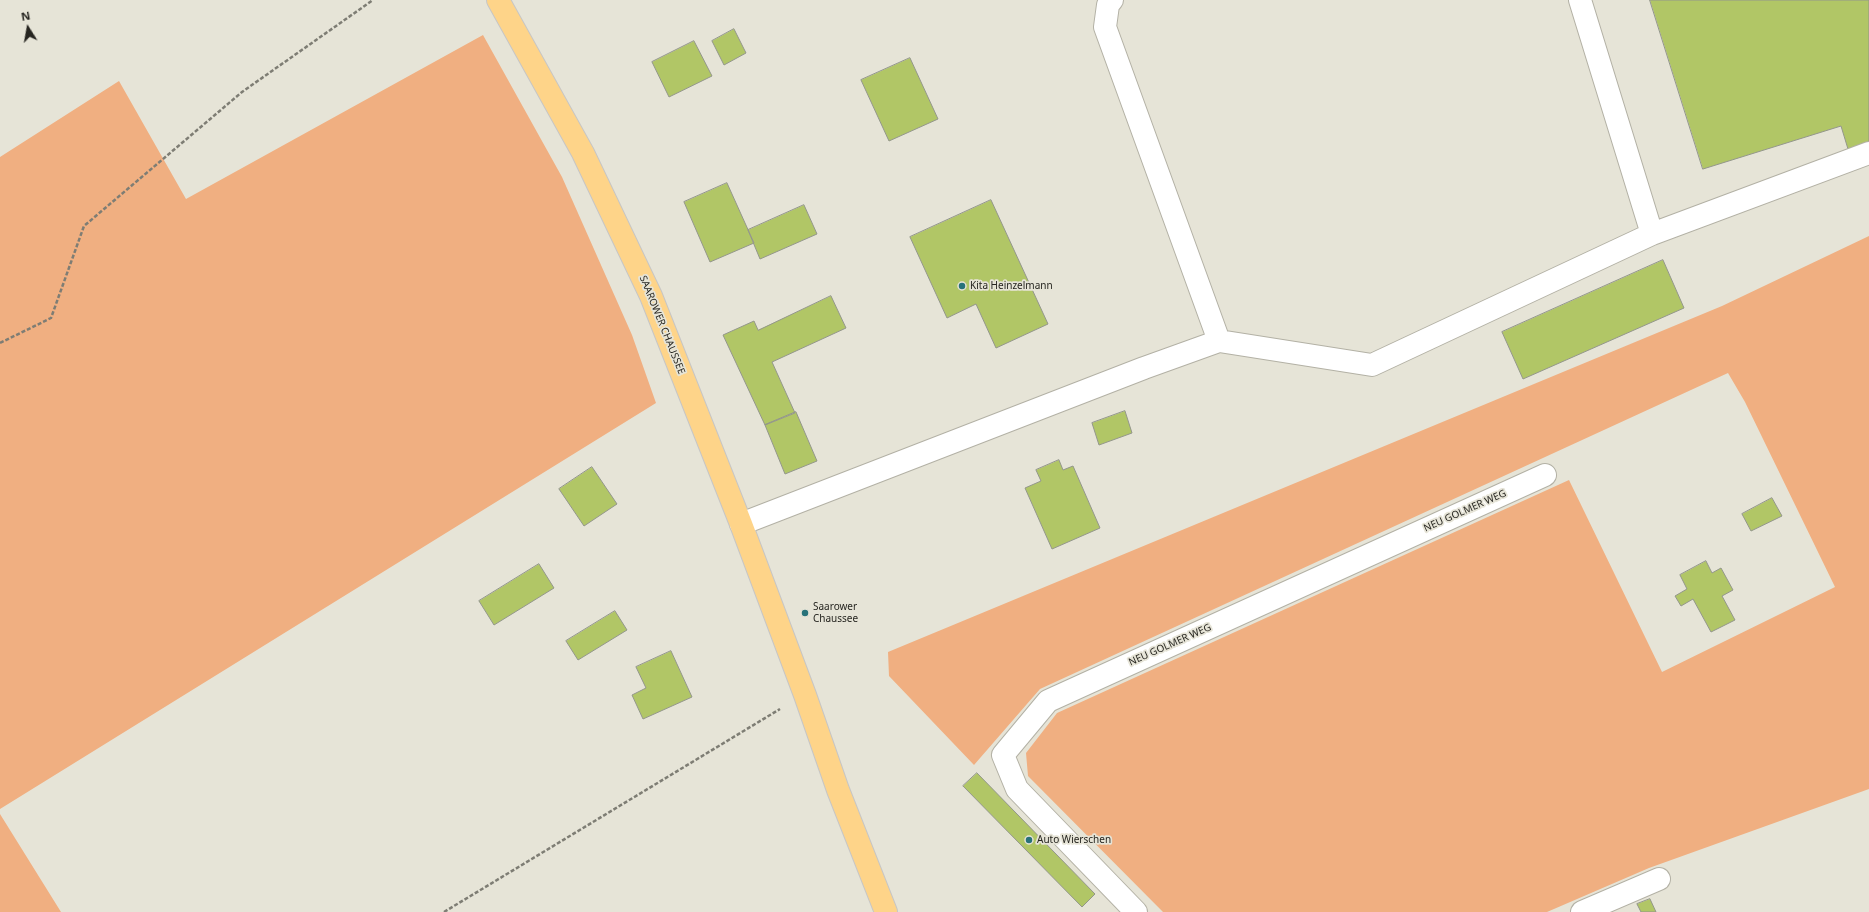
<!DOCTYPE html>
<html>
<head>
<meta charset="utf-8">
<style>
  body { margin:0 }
  #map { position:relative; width:1869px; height:912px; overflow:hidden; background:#e6e4d7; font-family:"Noto Sans",sans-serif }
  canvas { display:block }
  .north { position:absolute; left:8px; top:8px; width:40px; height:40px; -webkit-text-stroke:3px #e6e4d7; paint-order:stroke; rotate:349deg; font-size:11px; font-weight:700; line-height:16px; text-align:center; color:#262520 }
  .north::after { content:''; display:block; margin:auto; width:14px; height:18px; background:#262520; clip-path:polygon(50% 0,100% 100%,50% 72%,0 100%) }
</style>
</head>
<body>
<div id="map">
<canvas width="1869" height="912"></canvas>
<div class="north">N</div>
</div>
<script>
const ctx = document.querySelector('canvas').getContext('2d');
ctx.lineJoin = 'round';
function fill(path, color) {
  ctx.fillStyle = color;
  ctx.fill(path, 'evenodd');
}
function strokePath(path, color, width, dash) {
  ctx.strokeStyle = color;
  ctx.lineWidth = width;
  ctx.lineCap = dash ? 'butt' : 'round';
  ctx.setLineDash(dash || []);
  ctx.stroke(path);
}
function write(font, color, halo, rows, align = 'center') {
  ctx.font = font + ' "Noto Sans",sans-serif';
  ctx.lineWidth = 3.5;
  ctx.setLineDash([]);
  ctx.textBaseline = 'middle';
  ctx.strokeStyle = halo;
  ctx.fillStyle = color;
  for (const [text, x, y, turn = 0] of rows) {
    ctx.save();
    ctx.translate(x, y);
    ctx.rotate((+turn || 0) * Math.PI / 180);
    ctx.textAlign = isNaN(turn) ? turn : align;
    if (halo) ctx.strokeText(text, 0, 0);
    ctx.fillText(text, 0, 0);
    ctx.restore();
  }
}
const green = new Path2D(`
  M483,35L562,177L632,335L656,403L0,809V157L119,81L186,199Z
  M1869,236V789L1649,868L1547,912H1163L1028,776L1026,753L1057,713L1569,480L1662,672L1835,587L1745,402L1728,373L1040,689L974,765L889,676L888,652L1722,306Z
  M0,814L61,912H0Z`);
const building = new Path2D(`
  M1650,0H1869V142L1848,149L1841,126L1703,169Z
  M734,29L746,53L724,65L712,41Z
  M694,41L712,76L669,97L652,62Z
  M910,58L938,119L889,141L861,80Z
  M727,183L754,243L710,262L684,202Z
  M991,200L1048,324L996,348L976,304L947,318L910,237Z
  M804,205L817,234L760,259L748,230Z
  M1663,260L1684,308L1523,379L1502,332Z
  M831,296L846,328L772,362L795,413L765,425L723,335L754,321L758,330Z
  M1125,411L1132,433L1099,445L1092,423Z
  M796,412L817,461L785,474L765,425Z
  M1059,460L1063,470L1073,466L1100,528L1052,549L1025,488L1041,481L1036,470Z
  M592,467L617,504L584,526L559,489Z
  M1772,498L1782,516L1751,531L1742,514Z
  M1706,561L1712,573L1721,568L1733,590L1722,596L1735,620L1711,632L1693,599L1681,606L1675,596L1687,589L1680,575Z
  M539,564L554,588L494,625L479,601Z
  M615,611L627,630L578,660L566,641Z
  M671,651L692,697L643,719L632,695L646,688L636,667Z
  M977,773L1095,894L1082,907L963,786Z
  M1650,899L1656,912H1641L1637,904Z`);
const path = new Path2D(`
  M0,343L51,318L84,226L242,92L373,0
  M444,912L780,709`);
const minor = new Path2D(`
  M1112,0L1108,5L1105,27L1219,341
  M1652,234L1869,153
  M741,524L1144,368L1219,341L1372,365L1652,234L1580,0
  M1136,912L1017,789L1003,755L1048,701L1545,475
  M1582,912L1659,879`);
const major = new Path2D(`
  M498,0L583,153L651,296L741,524L805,695L838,790L886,912`);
const markers = [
  [962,286,4,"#287279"],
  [805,613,4,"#287279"],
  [1029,840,4,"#287279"]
];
const poiNames = [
  ["Kita Heinzelmann",970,286],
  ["Saarower",813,607],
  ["Chaussee",813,619],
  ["Auto Wierschen",1037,840]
];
const streetNames = [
  ["SAAROWER CHAUSSEE",662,325,68],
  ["NEU GOLMER WEG",1465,511,-24],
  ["NEU GOLMER WEG",1170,645,-24]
];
fill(green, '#f0af81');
fill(building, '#b1c666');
strokePath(building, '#93968b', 1);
strokePath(minor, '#b3b1a5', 24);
strokePath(major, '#c7c6c5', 24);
strokePath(path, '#7e7d74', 2.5, [4, 2]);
strokePath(minor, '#fff', 22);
strokePath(major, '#fed489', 22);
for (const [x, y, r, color] of markers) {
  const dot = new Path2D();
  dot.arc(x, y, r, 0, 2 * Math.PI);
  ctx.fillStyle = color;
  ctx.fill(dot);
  strokePath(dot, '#e6e4d7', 1.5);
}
write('10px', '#262520', '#e6e4d7', poiNames, 'left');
write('10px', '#262520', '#e6e4d7', streetNames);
</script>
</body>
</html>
